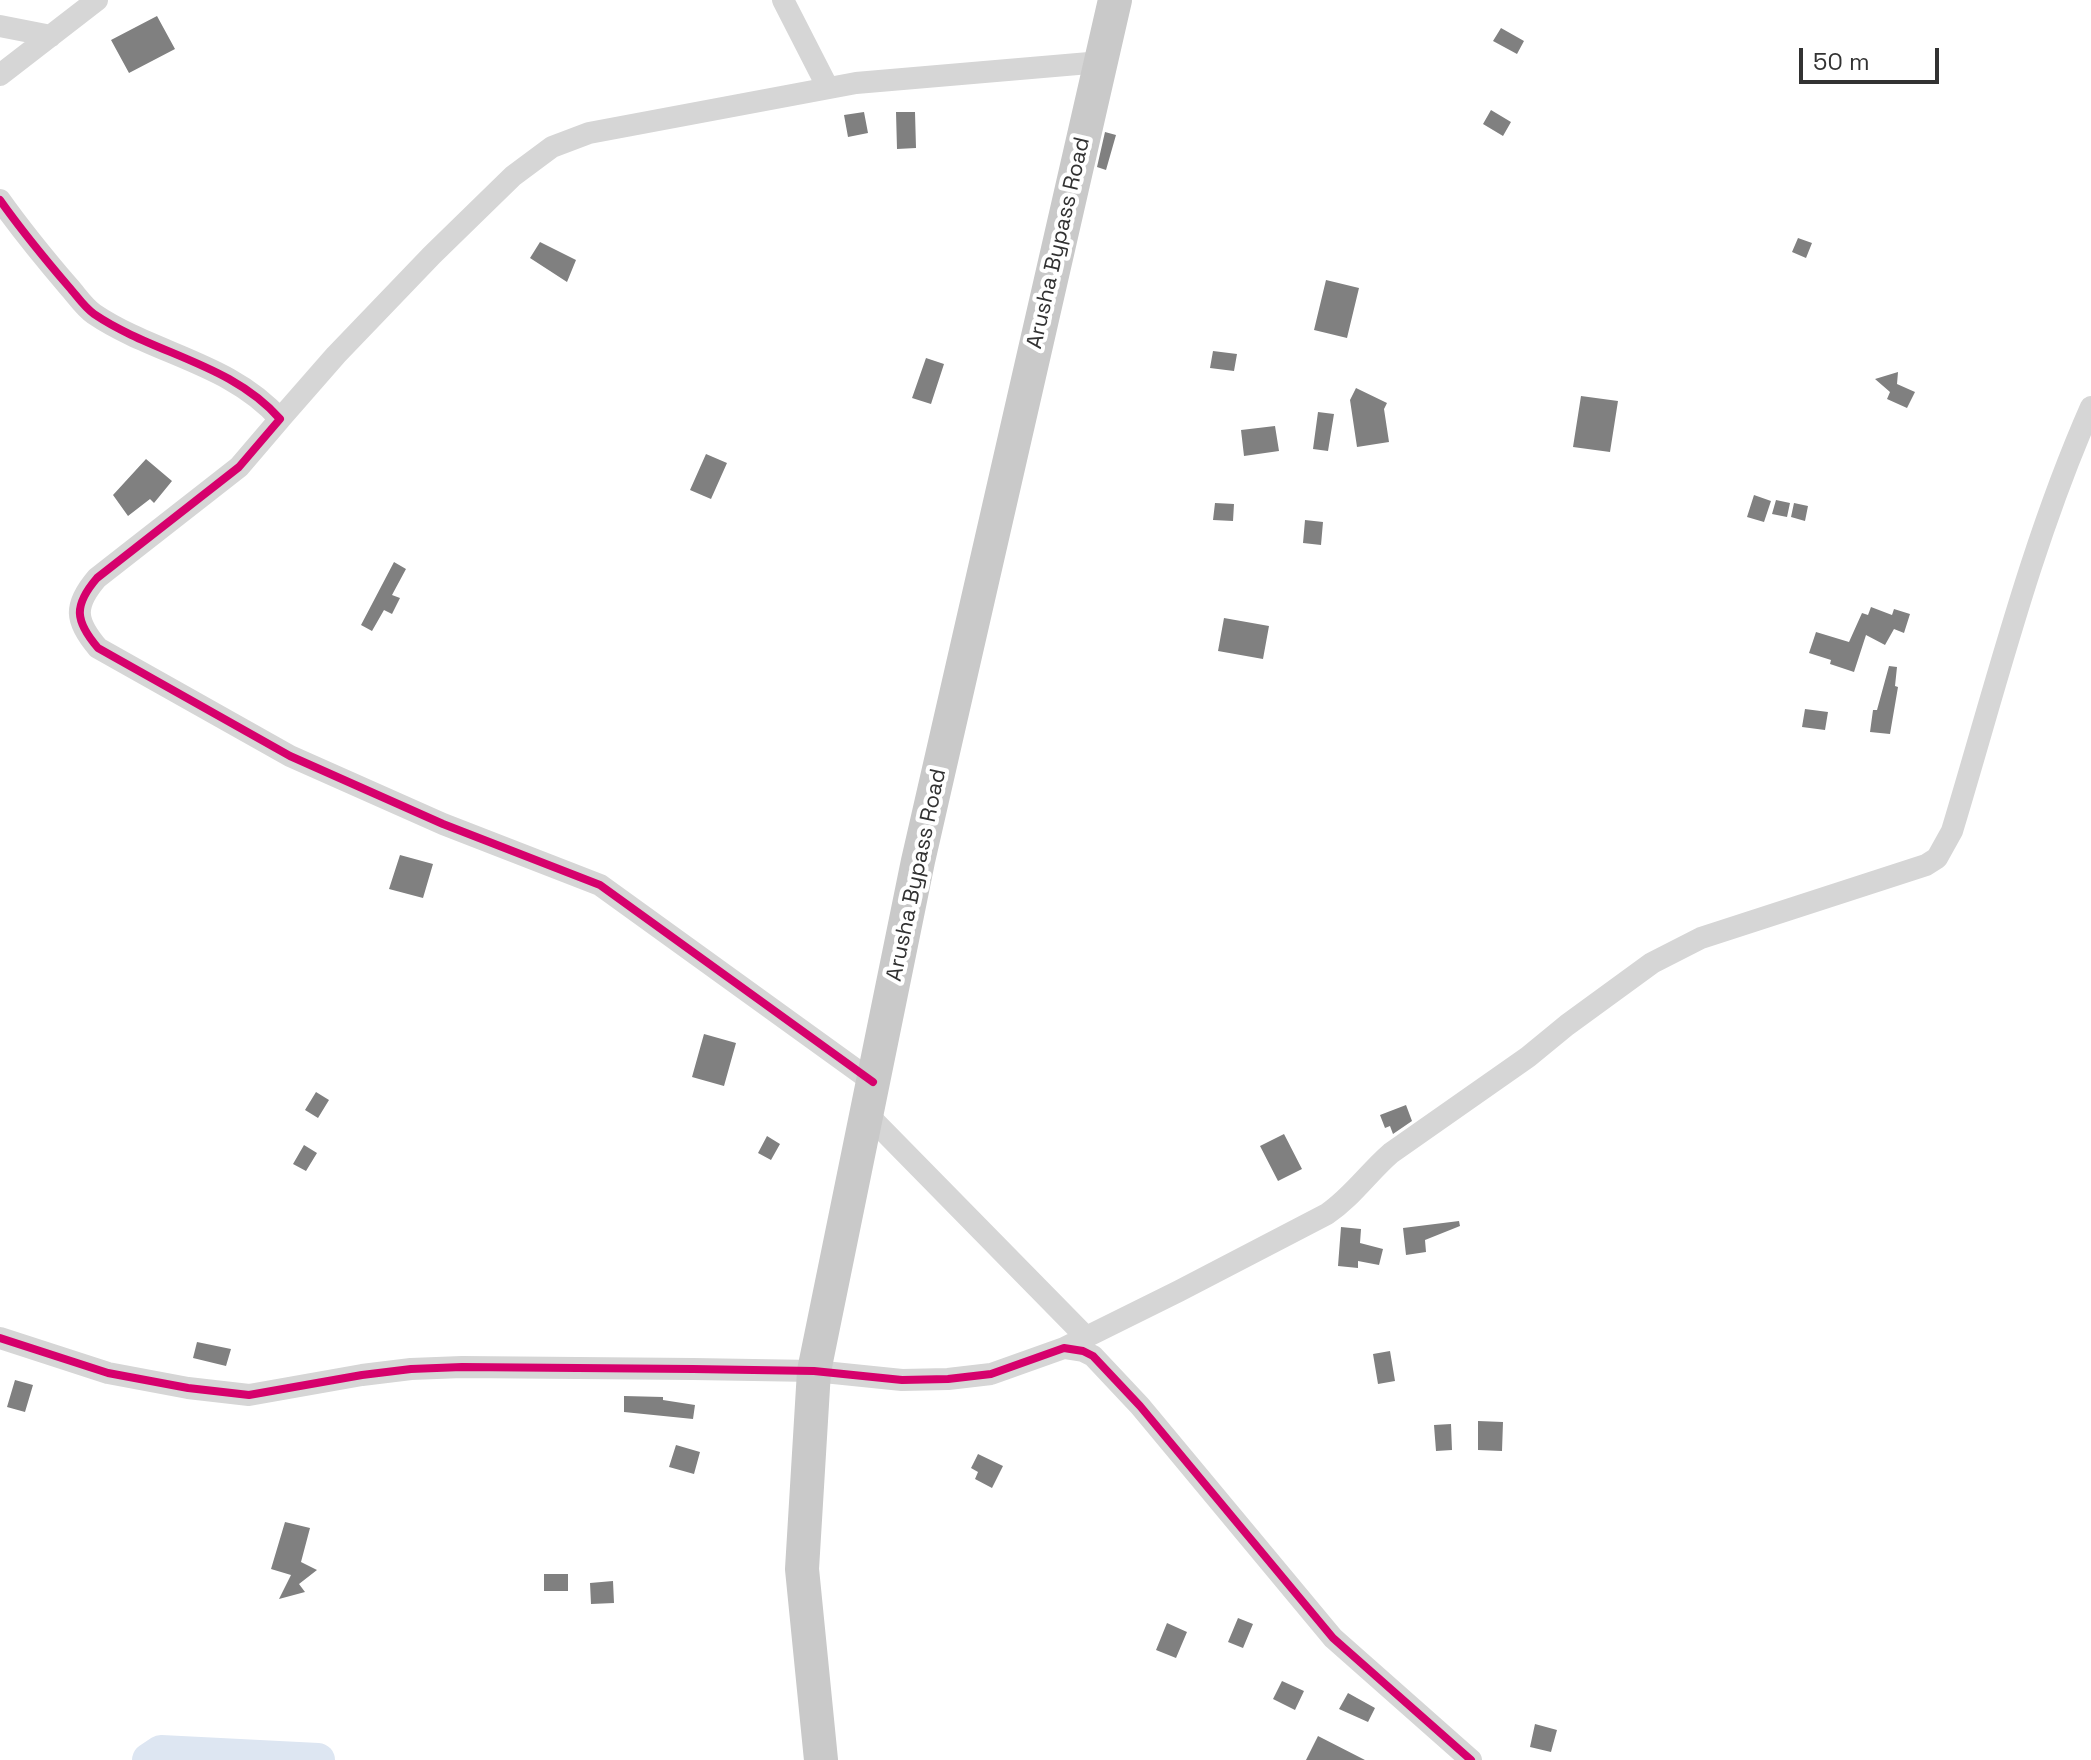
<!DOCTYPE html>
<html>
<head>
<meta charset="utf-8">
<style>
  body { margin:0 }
  #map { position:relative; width:2091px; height:1760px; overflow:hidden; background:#fff; font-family:"Space Grotesk",sans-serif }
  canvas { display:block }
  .scale { position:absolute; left:1799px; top:48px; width:140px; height:36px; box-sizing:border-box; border:4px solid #323232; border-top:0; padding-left:10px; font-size:24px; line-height:28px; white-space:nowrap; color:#323232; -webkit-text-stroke:6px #fff; paint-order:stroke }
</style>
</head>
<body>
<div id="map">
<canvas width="2091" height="1760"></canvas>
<div class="scale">50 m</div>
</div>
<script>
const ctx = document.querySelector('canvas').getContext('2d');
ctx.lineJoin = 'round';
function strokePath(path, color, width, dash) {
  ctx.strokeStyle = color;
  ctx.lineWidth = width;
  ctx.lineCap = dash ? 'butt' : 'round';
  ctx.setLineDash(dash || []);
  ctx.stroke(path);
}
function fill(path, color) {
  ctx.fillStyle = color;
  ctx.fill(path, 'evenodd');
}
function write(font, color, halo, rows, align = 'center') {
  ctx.font = font + ' "Space Grotesk",sans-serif';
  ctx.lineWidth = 8;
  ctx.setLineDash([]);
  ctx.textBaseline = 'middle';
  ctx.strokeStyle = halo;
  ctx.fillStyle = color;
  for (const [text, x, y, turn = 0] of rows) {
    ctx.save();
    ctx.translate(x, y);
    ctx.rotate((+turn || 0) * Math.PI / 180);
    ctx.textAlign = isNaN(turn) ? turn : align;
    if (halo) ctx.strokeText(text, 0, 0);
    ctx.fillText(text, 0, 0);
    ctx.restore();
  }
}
const river = new Path2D(`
  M149,1760L161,1752L318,1760`);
const building = new Path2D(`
  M157,16L175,49L129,73L111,40Z
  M1501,28L1524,41L1517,54L1493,41Z
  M1491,110L1511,122L1503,136L1483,124Z
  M864,112L868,133L848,137L844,115Z
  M896,112H915L916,148L897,149Z
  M1105,132L1116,135L1106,170L1097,167Z
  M1798,238L1812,243L1806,258L1792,252Z
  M540,242L576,260L567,282L530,258Z
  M1326,280L1359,288L1347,338L1314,330Z
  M1213,351L1237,354L1234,371L1210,368Z
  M926,358L944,364L931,404L912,398Z
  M1898,372L1897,384L1915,392L1907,408L1887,399L1890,392L1875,379Z
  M1356,388L1387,403L1384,409L1389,442L1357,447L1350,400Z
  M1581,396L1618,401L1610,452L1573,447Z
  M1318,412L1334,414L1328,451L1313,449Z
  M1275,426L1279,451L1244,456L1241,430Z
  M706,454L727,463L711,499L690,490Z
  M146,459L172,481L154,503L150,499L128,516L113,495Z
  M1754,495L1771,501L1764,522L1747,517Z
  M1776,500L1790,503L1787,517L1772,514Z
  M1215,503L1234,504L1233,521L1213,520Z
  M1794,503L1808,506L1805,521L1791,517Z
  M1305,520L1323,522L1321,545L1303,543Z
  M394,562L406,569L392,595L400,598L392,614L384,610L372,631L361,625Z
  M1871,607L1892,615L1894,609L1910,614L1904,633L1894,629L1885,645L1866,635L1854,672L1830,664L1831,660L1809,653L1816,632L1849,642L1862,613L1868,615Z
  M1224,618L1269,626L1263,659L1218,651Z
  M1889,666L1897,667L1895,686L1898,687L1890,734L1870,732L1873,710H1877Z
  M1805,709L1828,712L1825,730L1802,727Z
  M400,855L433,864L423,898L389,889Z
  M704,1034L736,1043L724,1086L692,1077Z
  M316,1092L329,1100L318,1118L305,1110Z
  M1406,1105L1412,1121L1393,1134L1390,1126L1385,1128L1380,1115Z
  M1284,1134L1302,1169L1278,1181L1260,1146Z
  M767,1136L780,1144L771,1160L758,1153Z
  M304,1145L317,1153L306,1171L293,1164Z
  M1459,1221L1460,1226L1425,1240L1426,1252L1406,1255L1403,1228Z
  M1341,1227L1361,1229L1360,1243L1383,1249L1379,1265L1358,1261V1268L1338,1266Z
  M197,1342L231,1349L226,1366L193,1358Z
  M1390,1351L1395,1381L1378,1384L1373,1354Z
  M15,1380L33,1385L25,1412L7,1407Z
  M624,1396L663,1397V1400L695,1405L693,1419L624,1412Z
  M1478,1421L1503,1422L1502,1451L1478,1450Z
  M1451,1424L1452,1450L1436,1451L1434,1425Z
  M676,1445L700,1452L694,1474L669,1467Z
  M978,1454L1003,1466L992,1488L975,1479L978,1472L971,1468Z
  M285,1522L310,1528L301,1562L317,1570L299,1584L305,1592L279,1599L291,1575L271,1569Z
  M544,1574H568V1591H544Z
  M613,1581L614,1603L591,1604L590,1583Z
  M1238,1618L1253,1624L1243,1648L1228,1642Z
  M1167,1623L1187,1632L1176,1658L1156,1650Z
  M1282,1681L1304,1691L1295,1710L1273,1699Z
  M1348,1693L1375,1708L1368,1722L1339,1709Z
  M1535,1724L1557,1730L1551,1752L1530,1747Z
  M1318,1736L1365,1760H1306Z`);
const street = new Path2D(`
  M783,0L828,88
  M0,26L51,36
  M0,75L97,0
  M0,200C22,231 45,259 69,287C77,296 84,307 94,314C153,354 231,363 280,419L239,467L97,578C73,606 75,621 98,648L290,756L443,824L600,885L873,1082
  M280,419L336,355L432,255L513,176L552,147L589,133L856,83L1101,62
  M867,1114L1086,1337
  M0,1338L108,1373L188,1388L249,1395L362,1375L411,1369L462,1367L693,1369L814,1371L902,1380L948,1379L991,1374L1064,1348L1083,1351L1093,1356L1140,1406L1333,1638L1471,1760
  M1064,1348L1179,1291L1327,1214C1352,1197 1368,1173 1391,1153L1528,1057L1567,1025L1652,963L1701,938L1926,865L1937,858L1952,831C1995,689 2031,543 2091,407`);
const primary = new Path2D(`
  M821,1760L802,1569L814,1371L918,861L1115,0`);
const cycleway = new Path2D(`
  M0,200C22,231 45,259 69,287C77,296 84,307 94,314C153,354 231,363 280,419L239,467L97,578C73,606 75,621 98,648L290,756L443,824L600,885L873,1082
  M0,1338L108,1373L188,1388L249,1395L362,1375L411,1369L462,1367L693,1369L814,1371L902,1380L948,1379L991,1374L1064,1348L1083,1351L1093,1356L1140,1406L1333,1638L1471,1760`);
const streetNames = [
  ["Arusha Bypass Road",1059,243,-77],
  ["Arusha Bypass Road",917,875,-78]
];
strokePath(river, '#dde6f2', 34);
fill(building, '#808080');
strokePath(street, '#d6d6d6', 22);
strokePath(primary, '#c9c9c9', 34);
strokePath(cycleway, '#d6006c', 8);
write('22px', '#323232', '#fff', streetNames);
</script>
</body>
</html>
